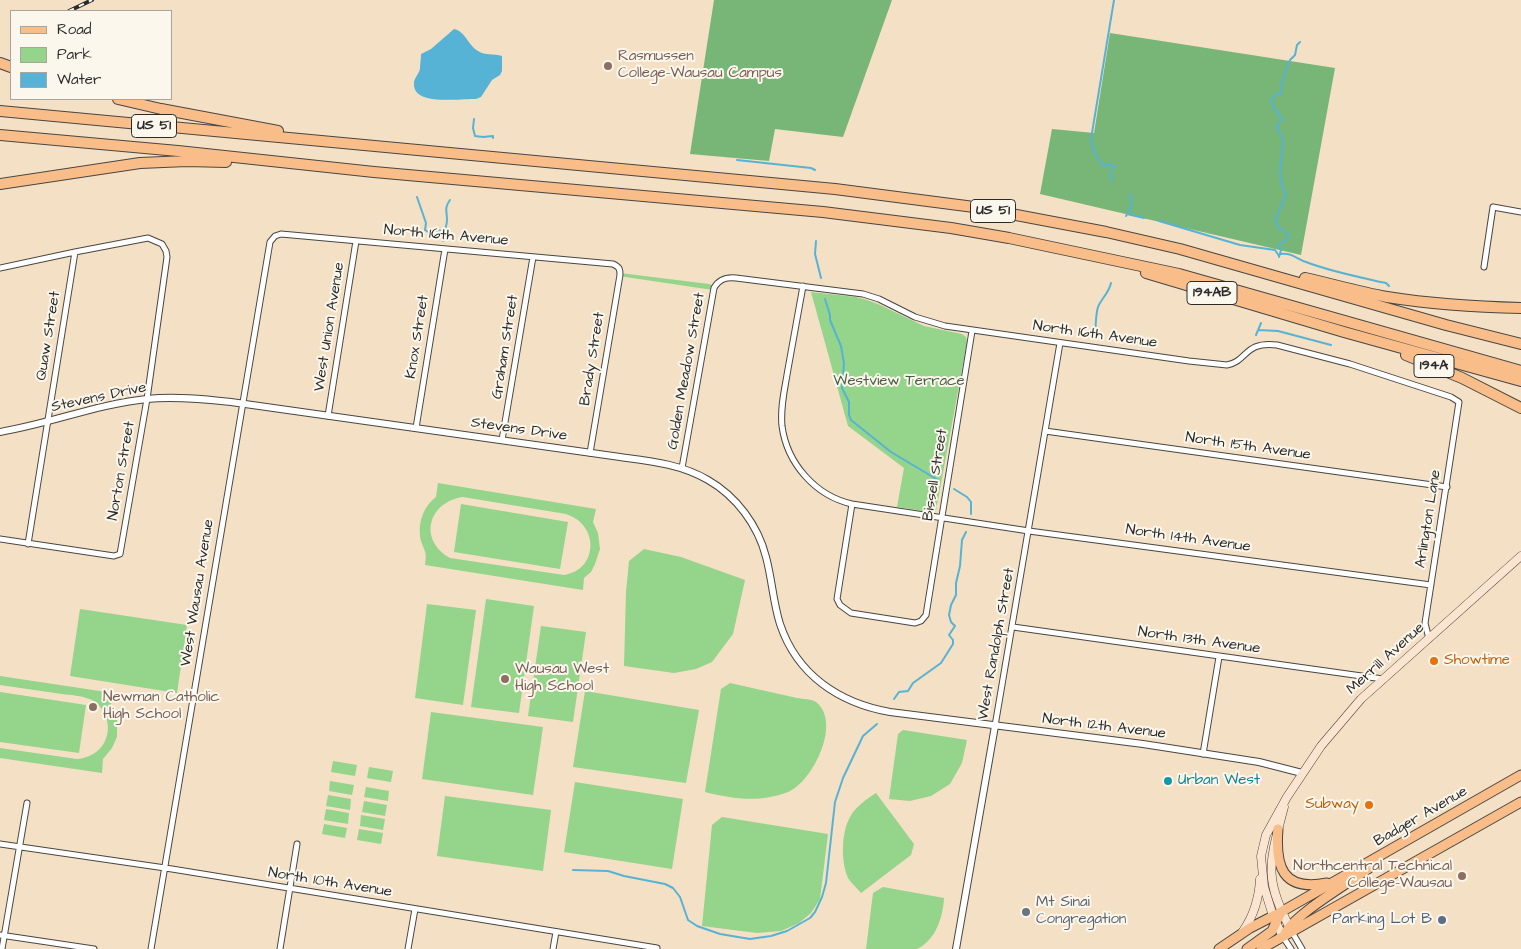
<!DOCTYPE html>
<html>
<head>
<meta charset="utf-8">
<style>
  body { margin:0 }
  #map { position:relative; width:1521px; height:949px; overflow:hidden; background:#f4e0c4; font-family:"Architects Daughter",sans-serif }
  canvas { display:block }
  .legend { position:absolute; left:10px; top:10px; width:162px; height:90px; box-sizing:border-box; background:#fbf7ec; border:1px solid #a8a59f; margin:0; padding:6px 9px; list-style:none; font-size:15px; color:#2b2b2b }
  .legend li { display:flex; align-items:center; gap:10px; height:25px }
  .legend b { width:25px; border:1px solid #a8a59f }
</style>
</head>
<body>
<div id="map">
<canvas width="1521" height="949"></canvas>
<ul class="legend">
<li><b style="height:6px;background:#f8bd89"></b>Road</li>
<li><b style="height:14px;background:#94d48b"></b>Park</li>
<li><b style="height:14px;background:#57b3d5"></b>Water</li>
</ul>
</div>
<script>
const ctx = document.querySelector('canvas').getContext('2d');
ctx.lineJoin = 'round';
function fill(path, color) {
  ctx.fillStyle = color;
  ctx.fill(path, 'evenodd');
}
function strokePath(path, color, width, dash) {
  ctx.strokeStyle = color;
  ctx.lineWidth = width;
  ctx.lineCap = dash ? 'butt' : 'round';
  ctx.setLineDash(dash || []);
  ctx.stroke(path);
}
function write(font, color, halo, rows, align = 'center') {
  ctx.font = font + ' "Architects Daughter",sans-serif';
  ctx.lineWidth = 4;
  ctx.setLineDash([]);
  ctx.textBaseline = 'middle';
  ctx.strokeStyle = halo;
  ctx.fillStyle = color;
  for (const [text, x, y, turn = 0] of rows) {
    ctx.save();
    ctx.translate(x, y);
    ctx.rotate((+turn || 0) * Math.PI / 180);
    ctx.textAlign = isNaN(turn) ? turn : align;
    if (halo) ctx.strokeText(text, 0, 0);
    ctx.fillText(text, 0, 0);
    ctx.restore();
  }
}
const green = new Path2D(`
  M620,273L709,284L715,286L713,290L619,276Z
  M811,292L856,297L867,300L878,304L924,326L962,334L966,337L967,342L936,511L931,512L897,507L904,468L848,426Z
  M438,483L596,509L593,522L598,533L600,549L595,564L591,572L584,578L583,590L425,565C427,552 425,552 421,541C417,524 423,507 436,497ZM463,497L566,514C600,525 598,570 564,575L450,558C418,540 428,502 463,497Z
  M461,504L568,522L560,569L454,552Z
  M644,549L681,557L745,580L733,634L712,662L696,669L674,673L624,666L626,592L629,561Z
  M486,599L534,606L519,713L471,707Z
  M427,604L476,610L463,705L415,698Z
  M80,609L187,625L177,693L70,676Z
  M541,626L586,632L573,722L528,716Z
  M0,676L113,693L111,706L117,719V737L112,748L103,759L102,773L0,758V748L77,759C89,758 100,752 105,741C112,727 106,708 92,700C83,696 72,695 62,694C41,691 21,688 0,685Z
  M730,683C752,688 775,693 797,698C803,699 812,699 816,702C842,722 813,782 788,792C759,803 733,799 705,792L721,689Z
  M585,691L699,710L686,783L573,767Z
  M0,692L86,705L79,753L0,742Z
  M431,712L543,727L533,795L422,779Z
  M903,730L967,740L962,763L950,784L931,796L910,801L889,799L898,734Z
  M333,761L357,765L355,776L331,772Z
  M369,767L393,771L391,782L367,778Z
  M330,781L354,785L352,795L329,791Z
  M575,782L683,799L672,869L564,852Z
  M366,787L389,791L388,801L364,797Z
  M876,793L914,844L911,855L861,893C857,888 851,883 848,878C841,862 841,833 850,817C856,806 867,799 876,793Z
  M328,795L351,799L350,810L326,806Z
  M445,796L551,810L543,871L437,856Z
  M364,801L387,805L385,816L362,812Z
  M326,809L349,813L348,824L324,820Z
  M361,815L385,819L383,830L360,826Z
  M722,817L828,834L820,899L811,913L799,923L781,931L757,933L702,926L712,825Z
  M324,824L347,828L345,838L322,834Z
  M359,829L383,833L381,844L357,840Z
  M883,887L944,898C943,917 936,940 917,949H866L873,893Z`);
const forest = new Path2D(`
  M714,0H892L843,137L775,129L769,161L690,154Z
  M1110,33L1335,68L1301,255L1040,194L1052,129L1094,133Z`);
const water = new Path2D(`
  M454,29C465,31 468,45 478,51C485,56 494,53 502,56V71L500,75L492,80L481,97L476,99C461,98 412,107 414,83C414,78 419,74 420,69C420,64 421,59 421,54L431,49Z`);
const stream = new Path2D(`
  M474,119L473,128L475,136L483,137L493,136V138
  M737,160L811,168L815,170
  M1113,182L1111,176L1114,166L1109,164L1104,166C1096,160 1093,149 1091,139L1114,0
  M417,197L426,223L425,230L430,233L438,230L444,232
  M1127,214L1144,218
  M1126,216L1130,210L1132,198L1129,194
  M1159,221L1240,245L1275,250L1279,256
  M443,241C443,234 447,226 447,220C447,211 444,208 450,200
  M816,241L815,254L821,278
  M1280,254C1291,252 1297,259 1306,262C1332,272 1359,277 1386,283L1389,286
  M1279,257L1281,250L1279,244L1288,239V233L1279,228L1275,220L1286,195C1275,175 1283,159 1283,138L1276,127L1282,118L1275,110L1271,101L1274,96L1281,93L1282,82L1290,60L1295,55L1297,45L1300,42
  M825,299L830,315V320L841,346L844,363L842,388L849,402V415L851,420L891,452L938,480
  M1258,330L1278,331L1331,345
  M1256,335L1261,323
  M1095,339C1096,329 1095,317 1098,307C1101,299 1109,293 1111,283
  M954,489L967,497L971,502V514
  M894,699L899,692L908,691L913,683L941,663L953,644V640L949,635L955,626L951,622L949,615L951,605L956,595V583L960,566L962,540L966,532
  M573,870L608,871L624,876L665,884L673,888L680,897L688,920L697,926L720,934L750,939L771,936L787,931L810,918L815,912L822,897L826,883L835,802L843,778L863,736L877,724`);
const minor = new Path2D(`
  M1484,267L1493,207L1521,212
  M0,268L75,252L148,238L162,244L166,251L167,257L147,399L120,554L114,556L0,539
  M803,286C798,314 793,342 788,369C785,388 780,407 782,426C787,464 816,496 852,504L1029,531L1431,585
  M328,416L356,241
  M416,428L445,249
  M1045,431L1447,487
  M502,440L533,257
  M682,468L714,288C719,279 726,277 736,278L863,294L879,299L915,317L945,326L1189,361L1227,365C1248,361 1244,341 1277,345L1350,364L1451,397L1459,402L1425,623L1429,639
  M852,504L837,599L840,605L851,613L915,623L921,621L926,615L972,331
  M28,544L75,252
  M1013,627L1383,679
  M995,726L1060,343
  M1203,754L1219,657
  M0,844L172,869L657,948
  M1292,932L1302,949
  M0,935L94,949
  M1283,937L1291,949
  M2,949L27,803
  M151,949L270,242L275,236L281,234L613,264C619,267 620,268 620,275L590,453
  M280,949L297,844
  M408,949L415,909
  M553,949L556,932`);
const tertiary = new Path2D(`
  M0,432C49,424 97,404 147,399C174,396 204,399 231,402L620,457C650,461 681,464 708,480C736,496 758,525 766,557C772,579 773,602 780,624C797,675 839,703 890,712L1143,744L1259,762L1302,773
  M956,949L995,726`);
const secondary = new Path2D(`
  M1284,807C1269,864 1263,878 1292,932
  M1243,931C1255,914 1259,898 1260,879
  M1283,937L1273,916L1264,887L1261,856L1266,835L1287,797L1321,746L1361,699L1521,556`);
const primary = new Path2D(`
  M1278,829C1275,866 1282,892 1327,883
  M1284,936C1289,917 1354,880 1372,866
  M1219,949L1250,928L1281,912L1521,775
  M1247,949L1272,931L1281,912
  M1261,949L1521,802`);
const motorway = new Path2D(`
  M0,63L11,67
  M118,99L161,109L278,131
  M0,111L835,189L974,207L1106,232L1180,249L1446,325L1521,344
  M0,135L178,151L374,172L823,212L951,228L1009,238L1179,274L1521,371
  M0,184L140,163L187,161L226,162
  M1146,273L1344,332L1521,381
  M1305,278C1332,284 1359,292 1387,297C1431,304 1476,307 1521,308
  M1406,355L1462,378L1521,408`);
const rail = new Path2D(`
  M69,11L92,0`);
const markers = [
  [608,66,5,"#8d6e63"],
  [1434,661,5,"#e8710a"],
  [505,679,5,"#8d6e63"],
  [93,707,5,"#8d6e63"],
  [1168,781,5,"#0f9aa8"],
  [1369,805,5,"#e8710a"],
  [1462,876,5,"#8d6e63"],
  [1026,912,5,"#6b7280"],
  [1442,920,5,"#5c6f8a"]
];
const shields = [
  [154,126,45],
  [993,211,45],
  [1212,293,50],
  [1434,366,40]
];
const shieldNames = [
  ["US 51",154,126],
  ["US 51",993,211],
  ["194AB",1212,293],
  ["194A",1434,366]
];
const educationNames = [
  ["Rasmussen",618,57],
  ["College-Wausau Campus",618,74],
  ["Wausau West",515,670],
  ["High School",515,687],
  ["Newman Catholic",103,698],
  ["High School",103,715],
  ["Northcentral Technical",1452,867,"right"],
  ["College-Wausau",1452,884,"right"]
];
const streetNames = [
  ["North 16th Avenue",446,236,5],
  ["West Union Avenue",330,327,-81],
  ["North 16th Avenue",1095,335,8],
  ["Quaw Street",49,336,-81],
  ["Knox Street",418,337,-81],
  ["Graham Street",506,347,-81],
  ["Brady Street",593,359,-81],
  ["Golden Meadow Street",687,371,-80],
  ["Stevens Drive",99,398,-12],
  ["Stevens Drive",519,430,8],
  ["North 15th Avenue",1248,447,8],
  ["Norton Street",122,471,-80],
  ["Bissell Street",936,475,-81],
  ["Arlington Lane",1429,519,-81],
  ["North 14th Avenue",1188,539,8],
  ["West Wausau Avenue",198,593,-81],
  ["North 13th Avenue",1199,641,8],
  ["West Randolph Street",997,644,-80],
  ["Merrill Avenue",1386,659,-42],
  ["North 12th Avenue",1104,727,7],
  ["Badger Avenue",1421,817,-30],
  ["North 10th Avenue",330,883,9]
];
const parkNames = [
  ["Westview Terrace",899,382]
];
const foodNames = [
  ["Showtime",1444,661],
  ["Subway",1359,805,"right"]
];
const cultureNames = [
  ["Urban West",1178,781]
];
const worshipNames = [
  ["Mt Sinai",1036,903],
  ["Congregation",1036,920]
];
const serviceNames = [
  ["Parking Lot B",1432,920]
];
fill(green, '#94d48b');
fill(forest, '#77b677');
fill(water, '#57b3d5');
strokePath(stream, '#57b3d5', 2);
strokePath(minor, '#494642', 7);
strokePath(tertiary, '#494642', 8);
strokePath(secondary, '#494642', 9);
strokePath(primary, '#494642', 11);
strokePath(motorway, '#494642', 12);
strokePath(minor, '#fff', 5);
strokePath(tertiary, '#fff', 6);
strokePath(secondary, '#fce5d0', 8);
strokePath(primary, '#f8bd89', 9);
strokePath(motorway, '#f8bd89', 10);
strokePath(rail, '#2b2b2b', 4);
strokePath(rail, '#fbf7ec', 2, [5.5]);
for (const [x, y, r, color] of markers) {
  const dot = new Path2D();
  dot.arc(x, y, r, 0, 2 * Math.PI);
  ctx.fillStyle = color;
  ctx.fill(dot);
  strokePath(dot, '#fbf7ec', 2);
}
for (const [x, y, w] of shields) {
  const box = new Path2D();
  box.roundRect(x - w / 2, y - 11.5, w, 23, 4);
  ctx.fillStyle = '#fbf7ec';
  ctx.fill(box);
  strokePath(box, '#2b2b2b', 1);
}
write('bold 14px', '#2b2b2b', null, shieldNames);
write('15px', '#785e54', '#fbf7ec', educationNames, 'left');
write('15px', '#2b2b2b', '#fbf7ec', streetNames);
write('15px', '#4a5e48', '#fbf7ec', parkNames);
write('15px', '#c56008', '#fbf7ec', foodNames, 'left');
write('15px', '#0d838f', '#fbf7ec', cultureNames, 'left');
write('15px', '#5b616d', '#fbf7ec', worshipNames, 'left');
write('15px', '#4e5e75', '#fbf7ec', serviceNames, 'right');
</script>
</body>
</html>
